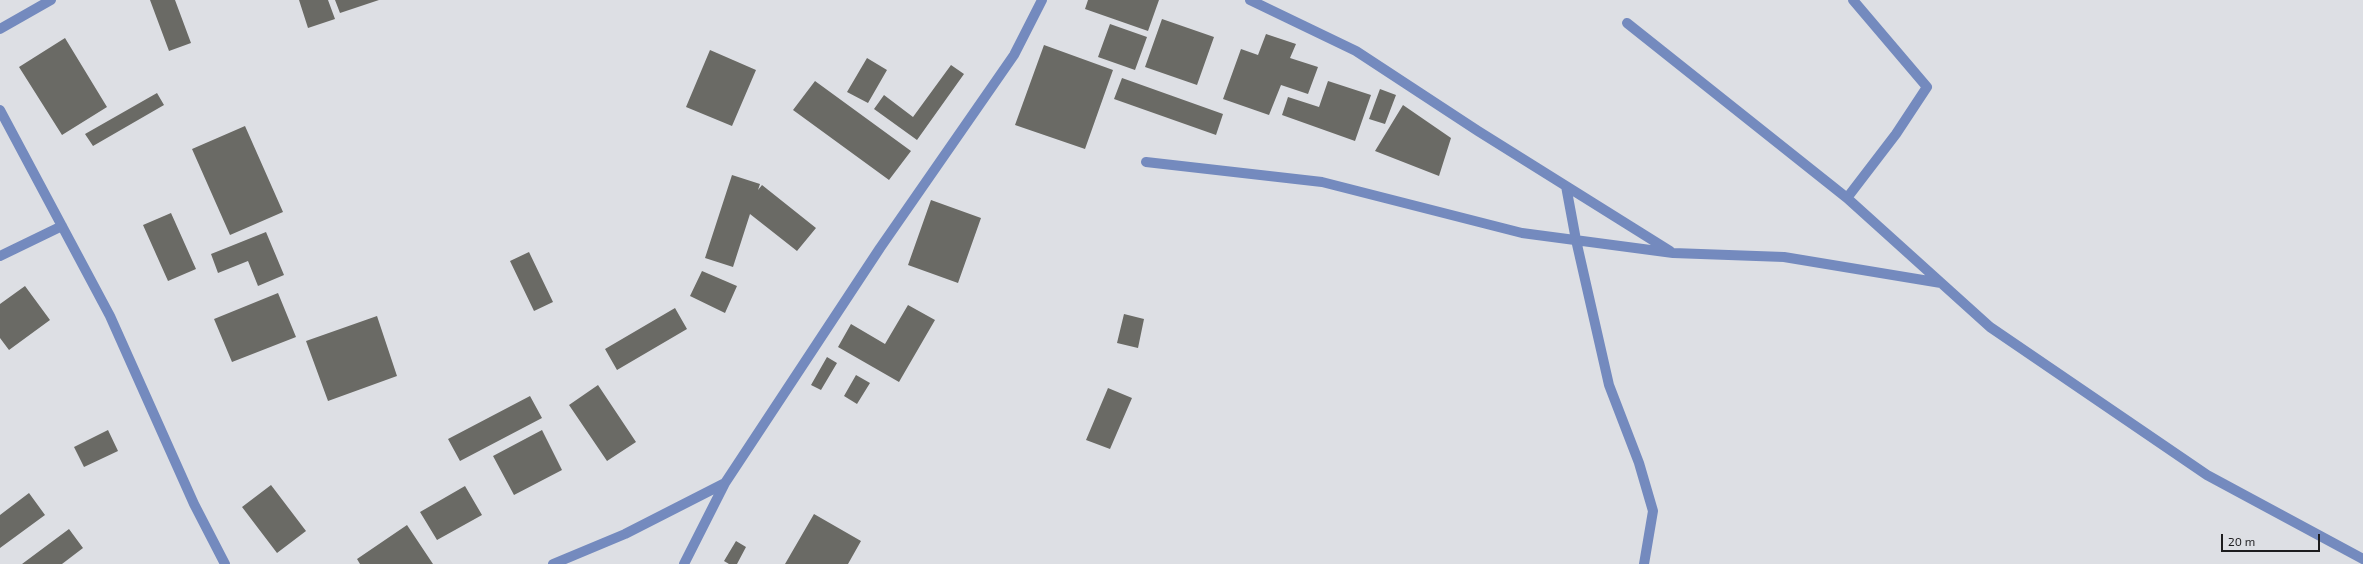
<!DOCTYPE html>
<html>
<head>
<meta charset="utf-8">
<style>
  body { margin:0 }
  #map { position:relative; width:2363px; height:564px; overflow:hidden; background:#dddfe4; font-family:"Exo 2",sans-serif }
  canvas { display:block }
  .scale { position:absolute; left:2221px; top:534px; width:99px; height:18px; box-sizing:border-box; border:2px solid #1c1c1e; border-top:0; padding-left:5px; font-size:12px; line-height:14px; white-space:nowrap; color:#1c1c1e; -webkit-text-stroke:3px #dddfe4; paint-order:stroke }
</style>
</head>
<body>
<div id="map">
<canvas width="2363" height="564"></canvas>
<div class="scale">20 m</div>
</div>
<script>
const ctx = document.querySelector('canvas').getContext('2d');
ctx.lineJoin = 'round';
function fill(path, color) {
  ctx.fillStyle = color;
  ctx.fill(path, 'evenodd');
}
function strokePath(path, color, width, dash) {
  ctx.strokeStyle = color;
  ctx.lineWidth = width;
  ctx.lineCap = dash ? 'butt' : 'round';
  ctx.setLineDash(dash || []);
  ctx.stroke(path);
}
const building = new Path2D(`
  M150,0H175L191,43L169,51Z
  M299,0H328L335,19L308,28Z
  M335,0H379L340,13Z
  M1088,0H1159L1148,31L1085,9Z
  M1162,19L1214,37L1197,85L1145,67Z
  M1110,24L1147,37L1135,70L1098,57Z
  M1266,34L1296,44L1290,58L1318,67L1308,94L1281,85L1269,115L1223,99L1241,49L1258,55Z
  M65,38L107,107L62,135L19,67Z
  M1044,45L1113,70L1085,149L1015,125Z
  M710,50L756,70L732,126L686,107Z
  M867,58L887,70L868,103L847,92Z
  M951,65L964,74L917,140L874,109L884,95L913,117Z
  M1122,78L1223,114L1216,135L1114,99Z
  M815,81L911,151L889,180L793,110Z
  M1328,81L1371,95L1355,141L1282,115L1288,97L1319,107Z
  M1380,89L1396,95L1385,124L1369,119Z
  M157,93L164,105L93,146L85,134Z
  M1403,105L1451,138L1439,176L1375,151Z
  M245,126L283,212L230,235L192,149Z
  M732,175L760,184L758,190L762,185L816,228L797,251L750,214L733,267L705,258Z
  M931,200L981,218L958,283L908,265Z
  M171,213L196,269L168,281L143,225Z
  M266,232L284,275L258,286L248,261L218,273L211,254Z
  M529,252L553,302L534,311L510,261Z
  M702,271L737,286L725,313L690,296Z
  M25,286L50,320L9,350L0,338V304Z
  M278,293L296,337L232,362L214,319Z
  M908,305L935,320L899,382L838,347L851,324L885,344Z
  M675,308L687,329L617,370L605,349Z
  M1124,314L1144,319L1138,348L1117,343Z
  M377,316L397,376L328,401L306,341Z
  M827,357L837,363L821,390L811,385Z
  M856,375L870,383L857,404L844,396Z
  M598,385L636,442L607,461L569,405Z
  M1108,388L1132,398L1110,449L1086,440Z
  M530,396L542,418L460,461L448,439Z
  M108,430L118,451L84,467L74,447Z
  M542,430L562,470L514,495L493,456Z
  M271,485L306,531L277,553L242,507Z
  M465,486L482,515L437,540L420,512Z
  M29,493L45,515L0,548V515Z
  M814,514L861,541L848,564H785Z
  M407,525L433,564H360L357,559Z
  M69,529L83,548L62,564H22Z
  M736,541L746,547L737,564H729L724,561Z`);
const street = new Path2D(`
  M1250,0L1356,51L1478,131L1670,251
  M1627,23L1847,198L1990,327L2207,475L2363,559
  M0,29L51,0
  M0,110L110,316L194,504L225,564
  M1146,162L1322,182L1522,233L1673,253L1784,257L1941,283
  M1566,186L1576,240L1609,385L1639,463L1653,511L1644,564
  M1847,198L1896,134L1927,87L1853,0
  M0,256L62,226
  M553,564L625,534L725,483
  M684,564L725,483L880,248L1014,55L1042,0`);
fill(building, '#6a6a65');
strokePath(street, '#748abe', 10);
</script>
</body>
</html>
